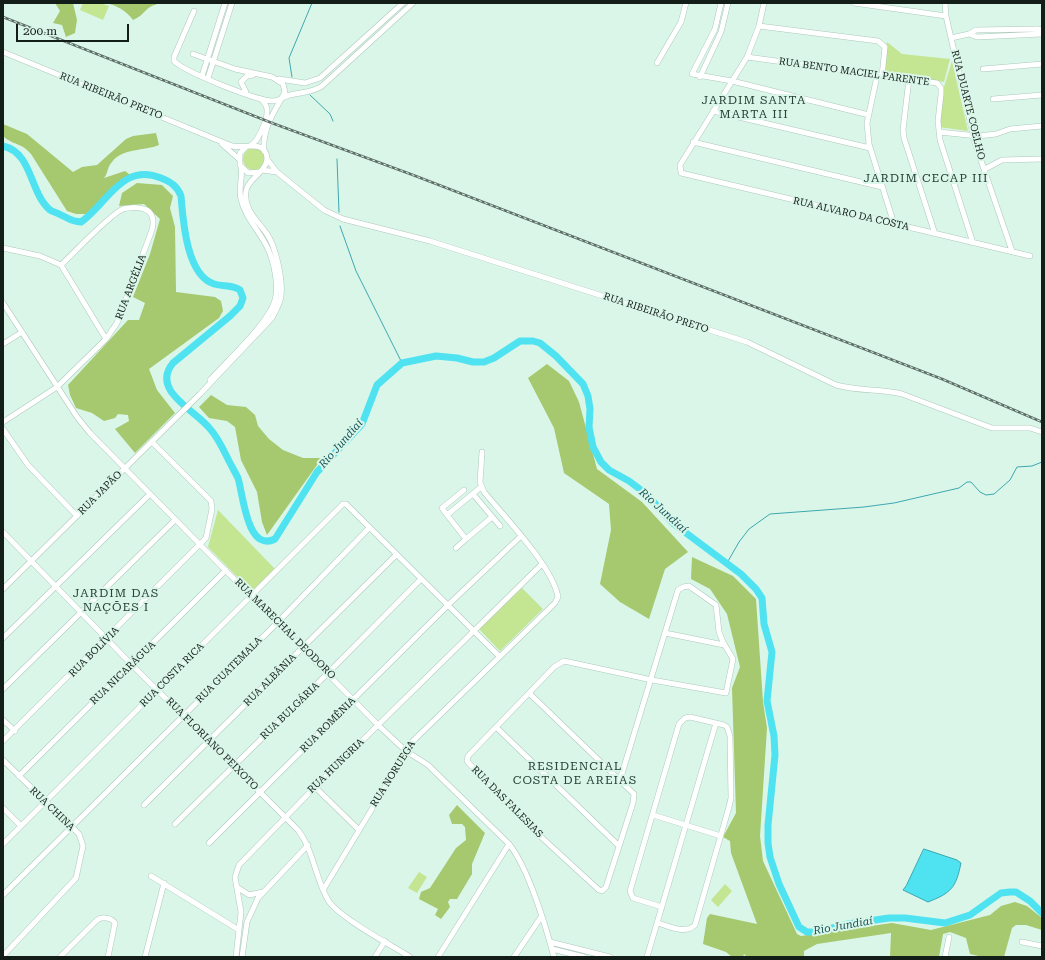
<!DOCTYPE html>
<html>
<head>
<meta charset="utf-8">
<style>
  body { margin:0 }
  #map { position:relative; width:1045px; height:960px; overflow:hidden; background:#daf6e9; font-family:"Roboto Serif",serif }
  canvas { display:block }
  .frame { position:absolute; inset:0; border:4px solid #141e19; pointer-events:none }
  .scale { position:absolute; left:16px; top:24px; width:113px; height:18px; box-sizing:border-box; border:2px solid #141e19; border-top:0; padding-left:5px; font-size:12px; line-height:14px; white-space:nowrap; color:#141e19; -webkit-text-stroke:3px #daf6e9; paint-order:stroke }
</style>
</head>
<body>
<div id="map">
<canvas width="1045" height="960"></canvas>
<div class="frame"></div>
<div class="scale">200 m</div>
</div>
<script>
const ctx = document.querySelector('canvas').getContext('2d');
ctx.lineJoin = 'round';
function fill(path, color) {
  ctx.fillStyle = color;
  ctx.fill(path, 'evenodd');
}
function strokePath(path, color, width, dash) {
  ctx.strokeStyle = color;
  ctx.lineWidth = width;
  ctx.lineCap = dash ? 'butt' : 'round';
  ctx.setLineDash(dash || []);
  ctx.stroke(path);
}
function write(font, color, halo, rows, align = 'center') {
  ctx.font = font + ' "Roboto Serif",serif';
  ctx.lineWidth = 4;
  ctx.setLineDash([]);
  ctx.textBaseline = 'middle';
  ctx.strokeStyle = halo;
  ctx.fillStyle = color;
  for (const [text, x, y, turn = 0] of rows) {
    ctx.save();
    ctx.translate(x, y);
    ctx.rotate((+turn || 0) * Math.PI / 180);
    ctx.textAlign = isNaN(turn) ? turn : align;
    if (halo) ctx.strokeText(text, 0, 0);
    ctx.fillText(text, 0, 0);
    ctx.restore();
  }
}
const green = new Path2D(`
  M83,3H100L109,6L103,20L80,10Z
  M887,42L902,54L950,59L944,82L884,73Z
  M952,61L968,131L939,127L944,87Z
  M243 159a11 11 0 1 1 22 0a11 11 0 1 1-22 0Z
  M218,510L275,569L255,591L250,590L208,547Z
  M522,588L543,609L500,651L479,629Z
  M419,872L427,877L417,893L408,888Z
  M725,884L732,891L718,907L711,900Z`);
const forest = new Path2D(`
  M55,3H73L77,20L75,33L66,37L62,25L53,23L60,11Z
  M104,3H161C143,7 147,14 133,20C127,11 115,4 104,3Z
  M3,124L27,134L73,172L82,167L97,165L126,139L133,136L156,133L159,145C145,151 122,148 112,162C107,167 108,174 104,178L125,171L129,174V176L86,214H76L67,211L31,154C21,142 14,146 3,136Z
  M137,183L162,185L173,196L170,208L175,227L176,292L215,297L221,301L223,311L219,318L149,369L157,390L175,413L135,453L115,429L129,421L128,415L118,414L115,418L104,421L92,413L76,408L70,395L68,385L128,320H139L145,303L133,297L150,254L160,219L144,204L119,206L122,193Z
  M547,364L569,381L579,402L597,469L642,502L688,552L665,569L649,619L620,602L600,584L611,530L609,504L564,473L554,428L528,378Z
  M211,395L227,405L246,407L255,415L258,426L269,439L283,450L303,458H322L267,535L262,522L257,492L241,460L235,427L227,421L209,418L199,407Z
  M692,557L733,576L756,599L763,702L767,728L760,836L763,861L797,934L801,936L892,923L931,930L990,915L1001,906L1015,902L1027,906L1042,918V930L1026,925H1016L1012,928L1004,957H983L970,954L966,938L950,932L943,934L939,957H890L891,933L817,944L804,951V957H747L744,954L743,957H732L726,952L703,944L707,918L710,914L757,924L731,853L730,841L723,837L736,813L732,688L740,667L727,614L710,589L691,579Z
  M457,805L485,833L472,864V874L457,899H450L448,902L450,907L441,919L435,915L438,909L419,899L421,892L430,888L456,848L466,840L465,827L462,824H452L449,815Z`);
const water = new Path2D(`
  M924,849L957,860L961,863C956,888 951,893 928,902L903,890L906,886Z`);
const stream = new Path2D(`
  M292,77L289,58L312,3
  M310,95L330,114L333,121
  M337,159L339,212
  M340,226L356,271L402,363
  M727,563L739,542L749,529L770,514L864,507L894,503L959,488L967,482H971L980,492L986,495L994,494L1010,480L1017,467L1032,466L1042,462`);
const river = new Path2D(`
  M3,146C33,153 29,192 50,210C53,212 58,213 61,215C71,219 69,221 81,222C107,204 122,162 161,178C171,182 177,186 181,196C183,219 186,275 214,284C224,287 231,284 240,290L243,298L240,306L230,316L173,363C150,391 196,410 211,430C218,438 223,449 228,459C231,465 235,472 238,478C243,494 247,553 275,539L317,472L362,424L377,385L402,363L436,356L457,358L473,362H484L494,358L520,341H533L540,343L556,356L583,384L588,396L590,409L589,427L593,447L601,462L609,470L629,481L645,493L674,524L741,574L756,589L762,598L764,624L772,652L767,701L774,736L775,755L768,825V843L770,857L779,884L799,927L807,932H817L848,924L889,918H905L945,923L970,915L1001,893L1010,892H1016L1030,901L1042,913`);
const minor = new Path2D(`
  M721,3L715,29L692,74L732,81L869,115
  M764,3L759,26L747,57L680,165L681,173L1030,256
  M854,3L946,16
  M945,3L946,16L975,143L1012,251
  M194,11L174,57V61C185,72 257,101 273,101C280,101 283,96 290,95C301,92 312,93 322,86L413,3
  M759,26L878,41L885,47L882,76
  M969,34L977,37L1042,34
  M951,38L969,34L976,30L1038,29L1042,30
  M3,52L232,146C244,149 265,139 267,158C267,164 264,168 260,172L248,173L240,165V153L246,147
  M193,54L235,69L272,77L283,84L285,92C275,111 262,128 264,151
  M747,57L937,83L941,88V94L938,121L940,140L973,243
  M657,63L681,22L686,3
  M983,69L1042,64
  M202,76L225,3
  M877,76L867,123L869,144L894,224
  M700,77L721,32L728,3
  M208,78L232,3
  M279,79L305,83L320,78L403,3
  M909,79L903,130L904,138L935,234
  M246,92L241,82L247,76L253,75
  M993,99L1042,95
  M713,111L870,148
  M939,132L978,136L996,134L1010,129L1042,126
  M693,142L882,187
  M222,144L239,159
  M251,145C258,142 268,118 267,110C267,106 264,102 261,99
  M985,169L1002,160L1042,159
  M262,170L277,172L267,159
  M277,172L324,210L343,219L430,241L747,342L836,385C858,391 880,389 902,394L992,428H1030L1042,432
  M3,248L40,256L61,265
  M61,265L106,339
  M3,303L77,417L90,433L378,725L406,751L428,765L509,844C528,867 546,927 554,957
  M3,344L22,332
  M210,380C228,360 268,324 275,300C279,286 274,262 268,249C260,231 245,218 241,199C238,188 243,179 241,168
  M3,422L57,387L106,339L117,323L152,230C154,222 154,212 144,209C138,207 130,207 123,209C110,214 74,253 61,265
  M3,429L28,465L77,516
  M473,494L500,526
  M447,515L442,508L464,490
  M3,532L132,665L298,830C314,851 315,878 328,900C338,917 391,945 410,957
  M466,539L492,517
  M456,548L466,539L447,515L481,487
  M3,589L200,394L272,318C276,311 280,304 281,296C283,280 276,247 267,234C258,221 243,209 246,191C247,183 255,178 260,172
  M665,633L724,645
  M3,638L150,494
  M3,689L175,520
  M529,693L554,667L564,661L652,680L726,693L733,659L723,642L719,632L716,605L689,586L683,587L678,590L620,780
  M529,693L634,794L633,803L606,887L602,891L599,890L527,824L490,787L467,761L468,756Z
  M3,720L15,731
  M496,727L619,846
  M3,741L206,538L212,509L211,501L152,442
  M3,760L79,834L83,846L76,878L3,956
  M19,776L226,570
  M315,787L359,830
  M144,805L396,555
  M3,808L21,826
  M653,815L721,836
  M175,824L328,673L421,579
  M209,843L447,606L521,536
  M3,844L343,504H346L499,656
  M151,876L239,930
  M237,887L249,895L263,892
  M323,890L413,741L555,603L558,597C553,567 504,516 484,492L480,482L482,452
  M3,895L278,622L369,528
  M658,923C669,926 685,935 695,925L729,807L731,798L730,736L727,727L724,725L690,717L685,718L679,724L630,891L633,898L662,907
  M550,942L610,957
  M1022,942L1042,946
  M552,949L584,957
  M60,957L97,920C102,916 112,918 115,923L108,957
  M145,957L164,883
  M236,957L241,912L235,877L239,865L315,787L542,564
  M242,957L247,922L258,898L308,845
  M375,957L385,941
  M438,957L509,844
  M514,957L541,917
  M647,957L716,723
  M945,957L949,937`);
const rail = new Path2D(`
  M3,17L272,123L413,175L942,379L1042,422`);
const streetNames = [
  ["RUA BENTO MACIEL PARENTE",854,72,8],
  ["RUA RIBEIRÃO PRETO",111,96,22],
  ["RUA DUARTE COELHO",968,105,76],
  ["RUA ALVARO DA COSTA",851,214,13],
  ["RUA ARGÉLIA",131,287,-69],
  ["RUA RIBEIRÃO PRETO",656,313,18],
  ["RUA JAPÃO",100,493,-45],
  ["RUA MARECHAL DEODORO",285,629,45],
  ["RUA BOLÍVIA",94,652,-45],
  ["RUA GUATEMALA",229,670,-45],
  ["RUA NICARÁGUA",123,673,-44],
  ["RUA COSTA RICA",172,675,-45],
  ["RUA ALBÂNIA",270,680,-45],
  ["RUA BULGÁRIA",290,711,-44],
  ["RUA ROMÊNIA",328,725,-45],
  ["RUA FLORIANO PEIXOTO",212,744,45],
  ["RUA HUNGRIA",336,766,-44],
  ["RUA NORUEGA",393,774,-58],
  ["RUA DAS FALESIAS",507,802,45],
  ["RUA CHINA",52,809,44]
];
const waterNames = [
  ["Rio Jundiaí",341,444,-49],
  ["Rio Jundiaí",663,511,42],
  ["Rio Jundiaí",843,926,-10]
];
const quarterNames = [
  ["JARDIM SANTA",754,100],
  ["MARTA III",754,114],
  ["JARDIM CECAP III",926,178],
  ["JARDIM DAS",116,593],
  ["NAÇÕES I",116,607],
  ["RESIDENCIAL",575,766],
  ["COSTA DE AREIAS",575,780]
];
fill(green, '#c4e592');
fill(forest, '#a6c86e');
fill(water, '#4fe2f1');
strokePath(water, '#3da7b0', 1);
strokePath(stream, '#3da7b0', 1);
strokePath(river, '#4fe2f1', 7);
strokePath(minor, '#adc8bc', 6);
strokePath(minor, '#fff', 5);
strokePath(rail, '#5d6e66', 2.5);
strokePath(rail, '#daf6e9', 1, [3]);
write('10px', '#141e19', '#daf6e9', streetNames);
write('italic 11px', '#16545a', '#daf6e9', waterNames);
ctx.letterSpacing = '1px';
write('12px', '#2a4237', '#daf6e9', quarterNames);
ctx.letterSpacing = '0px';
</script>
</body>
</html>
